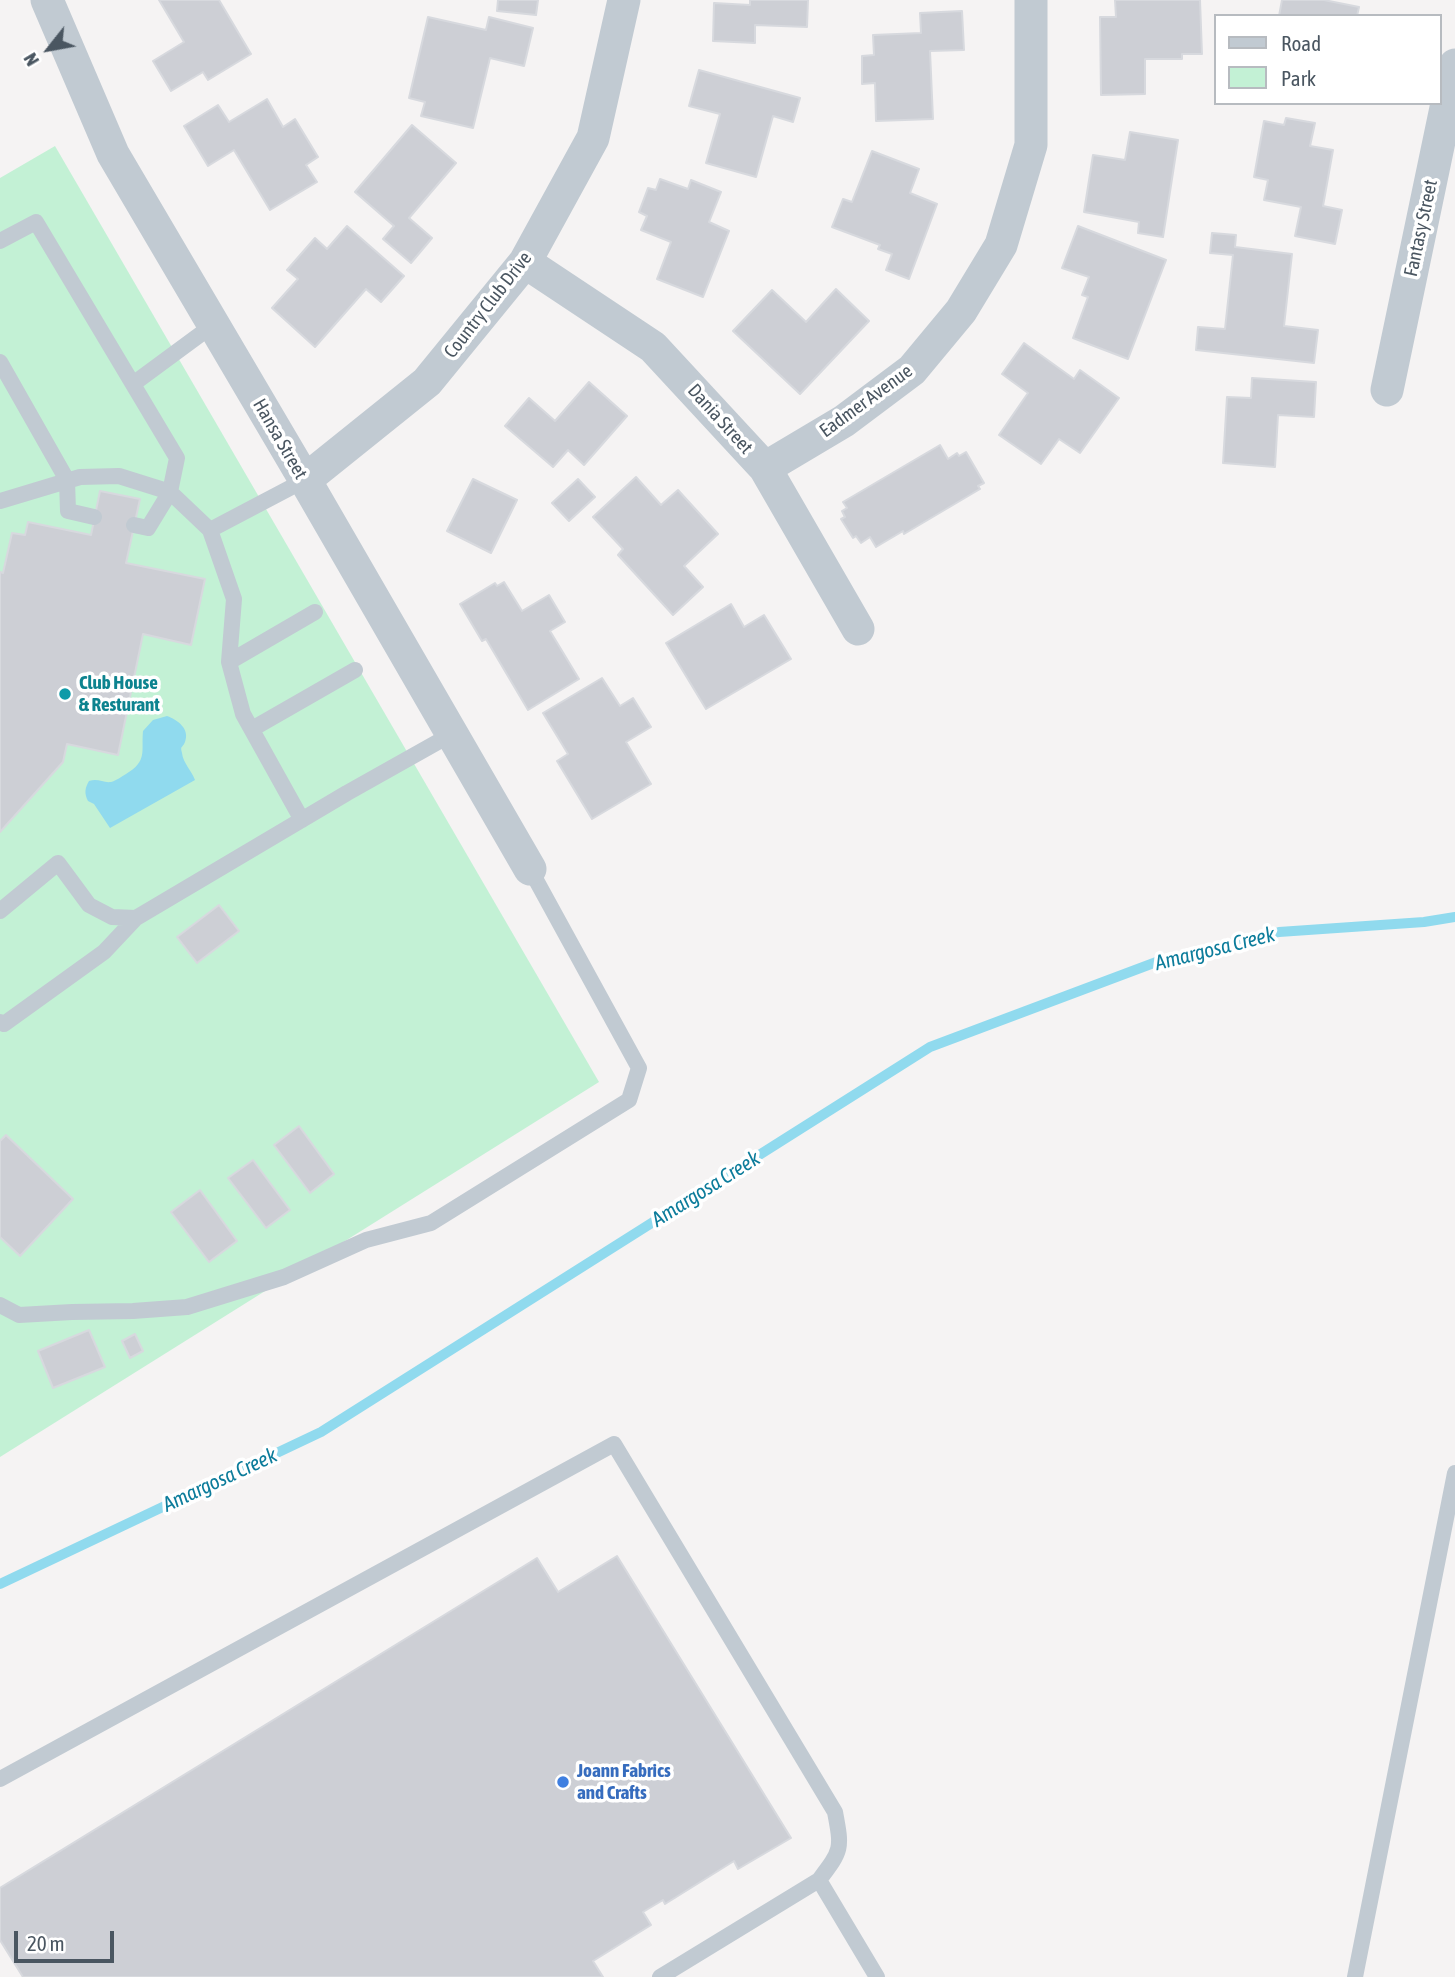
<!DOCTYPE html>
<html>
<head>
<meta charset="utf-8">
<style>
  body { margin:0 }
  #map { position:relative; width:1455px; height:1977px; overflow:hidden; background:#f5f3f3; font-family:"Asap Condensed",sans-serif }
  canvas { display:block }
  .legend { position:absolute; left:1214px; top:14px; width:228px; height:91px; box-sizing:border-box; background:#fff; border:2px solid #b7bbc0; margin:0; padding:9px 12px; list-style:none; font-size:21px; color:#4a5661 }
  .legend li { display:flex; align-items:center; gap:14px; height:35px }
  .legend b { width:35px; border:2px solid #b7bbc0 }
  .north { position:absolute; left:14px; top:14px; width:70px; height:70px; -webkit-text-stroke:5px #fff; paint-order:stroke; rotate:239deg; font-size:19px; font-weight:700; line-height:28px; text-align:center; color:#4a5661 }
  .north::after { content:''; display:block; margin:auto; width:24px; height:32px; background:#4a5661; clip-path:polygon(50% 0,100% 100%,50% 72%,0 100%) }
  .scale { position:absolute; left:14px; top:1931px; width:100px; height:32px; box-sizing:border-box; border:4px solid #4a5661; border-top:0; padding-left:9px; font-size:21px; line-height:24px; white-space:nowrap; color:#4a5661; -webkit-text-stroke:5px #fff; paint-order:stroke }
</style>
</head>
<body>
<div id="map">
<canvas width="1455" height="1977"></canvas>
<ul class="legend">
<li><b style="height:9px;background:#c1cad2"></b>Road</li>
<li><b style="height:19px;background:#c3f1d5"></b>Park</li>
</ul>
<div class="north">N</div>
<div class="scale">20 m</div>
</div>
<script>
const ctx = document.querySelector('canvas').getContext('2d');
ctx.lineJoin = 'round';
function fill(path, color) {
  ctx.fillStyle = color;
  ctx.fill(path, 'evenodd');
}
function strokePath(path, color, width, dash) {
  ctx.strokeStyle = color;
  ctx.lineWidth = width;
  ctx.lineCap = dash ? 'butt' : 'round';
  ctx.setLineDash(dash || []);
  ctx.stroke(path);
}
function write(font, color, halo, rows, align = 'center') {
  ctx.font = font + ' "Asap Condensed",sans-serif';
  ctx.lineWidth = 7;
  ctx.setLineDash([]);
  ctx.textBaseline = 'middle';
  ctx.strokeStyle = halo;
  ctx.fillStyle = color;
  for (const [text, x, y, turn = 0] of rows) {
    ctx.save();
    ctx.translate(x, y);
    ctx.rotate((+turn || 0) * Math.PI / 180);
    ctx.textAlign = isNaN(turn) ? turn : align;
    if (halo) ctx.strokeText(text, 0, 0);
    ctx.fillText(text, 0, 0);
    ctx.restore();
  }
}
const green = new Path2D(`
  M55,146L599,1082L0,1457V178Z`);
const water = new Path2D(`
  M167,716C178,720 190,729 185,742C182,749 180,745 182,753C183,763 192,771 195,780L110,828L94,804L88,801C84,793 85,788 89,781C98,778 103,783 111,782C116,781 122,776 126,774C148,761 141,751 143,731L153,720Z`);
const stream = new Path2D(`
  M0,1584L321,1432L930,1047L1159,961L1279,932L1424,922L1455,917`);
const building = new Path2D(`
  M159,0H219L251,54L208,80L203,72L171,91L153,61L184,42Z
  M498,0H538L536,15L497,11Z
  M750,0H808L807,27L755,25V43L713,41L714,3L750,5Z
  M1115,0H1200L1202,54H1182V59H1145V94L1101,95L1100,17H1116Z
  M1282,0H1324L1359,7L1357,16H1279Z
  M962,11L964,50L930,51L933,119L876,121L875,83L862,84V56L874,55L873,35L921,33L920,13Z
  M428,17L486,30L489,17L533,28L524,66L490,58L473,128L421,116L425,102L409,98Z
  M699,70L800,98L793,122L773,116L756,177L706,163L720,114L689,106Z
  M267,99L283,127L295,119L318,157L306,165L317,182L270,210L234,150L208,166L184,126L218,105L229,122Z
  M1286,118L1315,123L1310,146L1333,150L1323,206L1342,210L1335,244L1295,236L1301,207L1264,200L1268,180L1254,177L1264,121L1284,125Z
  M412,125L456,163L409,218L432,238L411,263L383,239L394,226L355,192Z
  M1130,132L1178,140L1163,237L1138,233L1139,222L1084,212L1093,155L1125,160Z
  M872,151L919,169L910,193L937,204L909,279L886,270L892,254L878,249L880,245L832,227L843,199L852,202Z
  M660,179L688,189L691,180L721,192L709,222L729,231L703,297L657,279L671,242L641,230L647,216L639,212L648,188L656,190Z
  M347,226L404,276L381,302L366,289L315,347L272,308L298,279L287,270L315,238L327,249Z
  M1078,226L1166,260L1128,359L1073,338L1088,297L1082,295L1089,277L1062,268Z
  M1212,233L1236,235L1235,247L1292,254L1284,326L1318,330L1314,363L1196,350L1198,327L1225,329L1233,255L1210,253Z
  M836,289L869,321L800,394L733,331L772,290L806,322Z
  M1024,343L1074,379L1080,370L1119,398L1080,453L1059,439L1041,464L999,435L1028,393L1002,374Z
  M1252,378L1316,382L1314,417L1278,415L1275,467L1223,463L1227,397L1251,398Z
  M589,382L627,416L584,465L568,450L553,467L505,426L529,398L555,421Z
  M940,445L948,459L957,453L959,456L966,452L984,483L978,486L980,489L904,534L903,531L876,547L870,537L861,543L856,536L853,538L841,519L845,517L842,511L847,508L843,502Z
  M636,477L661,505L678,490L718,534L684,566L703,587L673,615L618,555L623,549L593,517Z
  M473,479L517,500L491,553L447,531Z
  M578,479L595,497L569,521L552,503Z
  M100,491L140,499L126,563L205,579L191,645L143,634L118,755L67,744L63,762L0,832V572L3,573L12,533L25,535L28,522L91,535Z
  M504,582L522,611L549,595L565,622L550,631L579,679L528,710L486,639L482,641L460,604L495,583L497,586Z
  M731,604L744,627L764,615L791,659L706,709L666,643Z
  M602,678L620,706L633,698L651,727L626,742L651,784L592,819L557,761L568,754L543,713Z
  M219,905L239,931L197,963L177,937Z
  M299,1126L334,1174L310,1193L274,1145Z
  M6,1135L73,1199L20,1256L0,1237V1141Z
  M253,1160L290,1210L266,1228L228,1178Z
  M200,1190L237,1241L209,1262L171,1212Z
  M89,1330L105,1367L53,1388L38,1351Z
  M135,1334L143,1351L130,1358L122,1341Z
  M617,1556L791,1838L738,1869L734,1861L665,1904L663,1900L643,1912L651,1925L593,1961L603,1977H23L0,1940V1888L537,1558L558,1592Z`);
const lane = new Path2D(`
  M0,241L36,222L177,458L170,492L148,528L134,525
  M0,362L67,480L68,511L94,517
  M133,384L213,325
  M0,501L80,477L119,476L170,492L210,530L305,480
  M210,530L234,599L229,662L243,714L302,820
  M229,662L315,612
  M252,729L355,670
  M0,911L58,863L89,905L112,917L136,918
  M0,1022L4,1024L104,952L136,918L347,793L452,734
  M0,1305L19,1315L72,1312L133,1311L187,1307L284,1277L366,1240L431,1223L629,1100L639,1068L530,869
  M0,1779L614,1444L835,1812C842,1849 842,1850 819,1880
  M660,1977L819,1880L877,1977
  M1355,1977L1455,1473`);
const street = new Path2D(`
  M47,0L113,154L305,480L530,869
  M525,262L653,347L765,468L858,629
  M1387,390L1455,65
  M765,468L844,421L912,370L961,311L1001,245L1031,145V0
  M305,480L427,382L525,262L593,138L624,0`);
const markers = [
  [65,694,7,"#0f9aa8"],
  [563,1782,7,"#3f7fe0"]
];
const streetNames = [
  ["Fantasy Street",1421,228,-78],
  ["Country Club Drive",488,305,-52],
  ["Eadmer Avenue",866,401,-36],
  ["Dania Street",720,419,48],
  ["Hansa Street",280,439,60]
];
const cultureNames = [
  ["Club House",79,683],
  ["& Resturant",79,705]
];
const shopNames = [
  ["Joann Fabrics",577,1771],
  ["and Crafts",577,1793]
];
const waterNames = [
  ["Amargosa Creek",1215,949,-14],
  ["Amargosa Creek",706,1189,-32],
  ["Amargosa Creek",220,1480,-25]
];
fill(green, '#c3f1d5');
fill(water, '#90daee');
strokePath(stream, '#90daee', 10);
fill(building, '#cdcfd5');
strokePath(building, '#d7d9de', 2);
strokePath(lane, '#c1cad2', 16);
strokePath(street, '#c1cad2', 33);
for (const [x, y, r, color] of markers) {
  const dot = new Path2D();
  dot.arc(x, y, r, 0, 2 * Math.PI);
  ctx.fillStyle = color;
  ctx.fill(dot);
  strokePath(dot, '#fff', 2.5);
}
write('19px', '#4a5661', '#fff', streetNames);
write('bold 19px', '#0d838f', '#fff', cultureNames, 'left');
write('bold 19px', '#366cbe', '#fff', shopNames, 'left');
write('italic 21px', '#0c7c9b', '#fff', waterNames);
</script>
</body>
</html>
